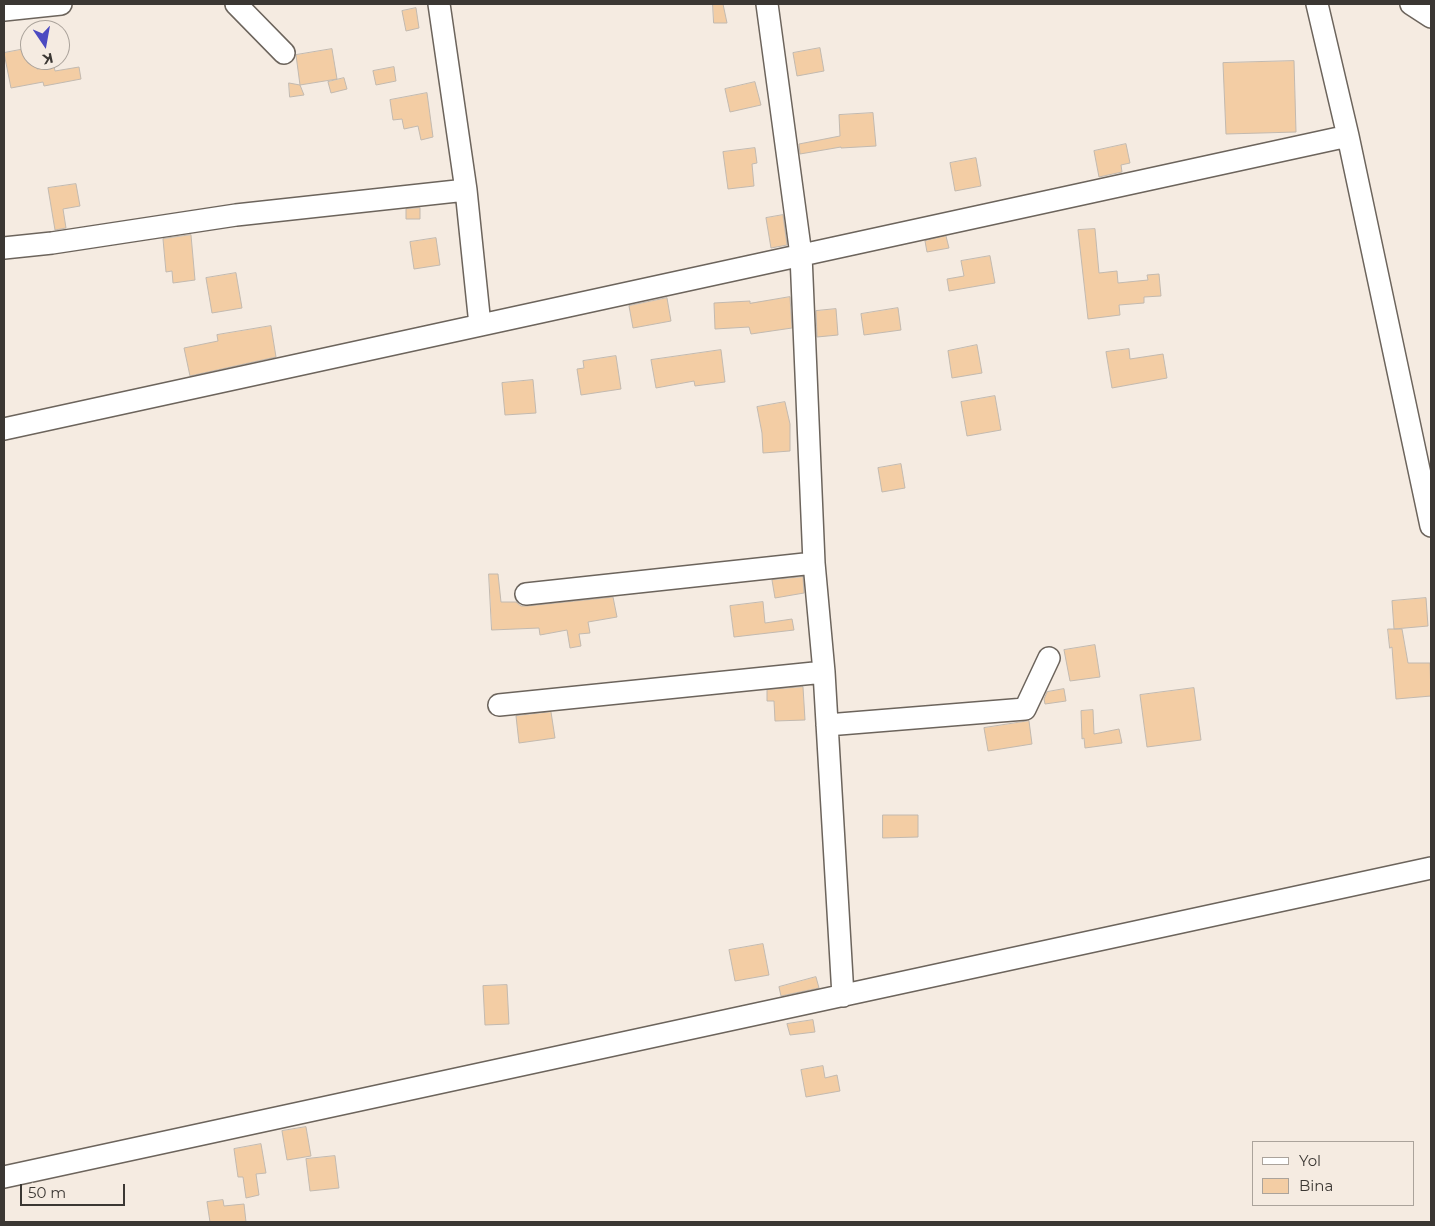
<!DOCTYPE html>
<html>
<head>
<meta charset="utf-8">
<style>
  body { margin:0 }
  #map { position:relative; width:1435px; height:1226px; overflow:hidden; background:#f5ebe1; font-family:Montserrat,sans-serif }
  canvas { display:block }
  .frame { position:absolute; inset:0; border:5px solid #3b3733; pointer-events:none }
  .legend { position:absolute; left:1252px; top:1141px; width:162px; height:65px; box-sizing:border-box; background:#f5ebe1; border:1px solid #aba39b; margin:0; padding:6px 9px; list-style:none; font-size:15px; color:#3b3733 }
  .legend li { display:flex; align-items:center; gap:10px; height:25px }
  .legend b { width:25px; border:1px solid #aba39b }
  .north { position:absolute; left:20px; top:20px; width:50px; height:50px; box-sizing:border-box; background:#f5ebe1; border:1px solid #aba39b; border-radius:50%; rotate:168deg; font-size:14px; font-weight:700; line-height:20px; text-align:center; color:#3b3733 }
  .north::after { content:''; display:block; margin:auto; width:18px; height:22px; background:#4c4ac1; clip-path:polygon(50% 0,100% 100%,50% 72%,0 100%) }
  .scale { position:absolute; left:20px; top:1184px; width:105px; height:22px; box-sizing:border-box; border:2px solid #3b3733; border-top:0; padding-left:6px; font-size:15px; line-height:18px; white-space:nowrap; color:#3b3733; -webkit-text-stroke:4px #f5ebe1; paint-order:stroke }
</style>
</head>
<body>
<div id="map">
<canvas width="1435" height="1226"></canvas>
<div class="frame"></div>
<ul class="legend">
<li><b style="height:6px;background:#fff"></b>Yol</li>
<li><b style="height:14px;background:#f3cda4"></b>Bina</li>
</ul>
<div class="north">K</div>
<div class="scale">50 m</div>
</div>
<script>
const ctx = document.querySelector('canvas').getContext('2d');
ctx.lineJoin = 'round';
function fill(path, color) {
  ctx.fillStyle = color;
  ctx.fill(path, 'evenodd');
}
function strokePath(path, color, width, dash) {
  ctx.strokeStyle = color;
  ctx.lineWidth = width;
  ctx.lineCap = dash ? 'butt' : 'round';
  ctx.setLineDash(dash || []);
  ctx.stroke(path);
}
const building = new Path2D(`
  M713,4H723L727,23H714Z
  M416,8L419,28L406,31L402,11Z
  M30,48V60H36L37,69L54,66L55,71L79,67L81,79L44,86L43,82L11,88L4,53Z
  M820,48L824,71L797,76L793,53Z
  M332,49L337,79L300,85L296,55Z
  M1294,61L1296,132L1226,134L1223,63Z
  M394,67L396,81L376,85L373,71Z
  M344,78L347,89L331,93L328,82Z
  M755,82L761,105L730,112L725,89Z
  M289,83L300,85L304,95L290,97Z
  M427,93L433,137L421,140L418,126L404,129L402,119L393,120L390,100Z
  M873,113L876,146L841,148V147L800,154L799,144L840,136L839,115Z
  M1126,144L1130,163L1121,165L1122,172L1099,177L1094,151Z
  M755,148L757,163L752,164L754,186L728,189L723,152Z
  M976,158L981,186L955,191L950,163Z
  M76,184L80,206L63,209L66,228L55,230L48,188Z
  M420,208V219H406V209Z
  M783,215L787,245L771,248L766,218Z
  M1095,229L1099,273L1117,271L1118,283L1148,280L1147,275L1159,274L1161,296L1144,297V303L1119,305L1120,315L1088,319L1078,230Z
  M191,235L195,280L173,283L172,271L166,272L163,239Z
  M946,236L949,248L927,252L925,241Z
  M436,238L440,265L414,269L410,242Z
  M990,256L995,283L949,291L947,279L964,276L961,261Z
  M236,273L242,308L212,313L206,278Z
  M790,297L792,328L751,334L749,327L715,329L714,303L750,301V303Z
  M667,298L671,321L633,328L629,306Z
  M898,308L901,330L864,335L861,314Z
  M836,309L838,335L817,337L816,311Z
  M271,326L276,357L190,376L184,348L218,341L217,335Z
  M977,345L982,373L952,378L948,351Z
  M1129,349L1130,359L1163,354L1167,378L1112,388L1106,352Z
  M721,350L725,382L695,386L694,381L656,388L651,360Z
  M616,356L621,389L581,395L577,369L584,368L583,361Z
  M533,380L536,413L505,415L502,383Z
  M995,396L1001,430L967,436L961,402Z
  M785,402L790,424V451L763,453L762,433L757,407Z
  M901,464L905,488L882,492L878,468Z
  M489,574H498L501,602H516L521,606H527L613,597L617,617L588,622L590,633L579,634L581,646L570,648L567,630L540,635L539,628L492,630Z
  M803,577L804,593L775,598L772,580Z
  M1426,598L1428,626L1394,629L1392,601Z
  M763,602L765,623L792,619L794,630L734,637L730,606Z
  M1388,629H1402L1408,663H1430L1431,696L1396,699L1392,647L1390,648Z
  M1095,645L1100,677L1070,681L1064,650Z
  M803,687L805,720L775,721L774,701H767V690Z
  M1194,688L1201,740L1147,747L1140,695Z
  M1064,689L1066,701L1045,704L1044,699L1047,692Z
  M1093,710L1094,734L1119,729L1122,743L1085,748L1084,738L1082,739L1081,711Z
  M551,712L555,738L519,743L516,716Z
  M1029,721L1032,744L988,751L984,728Z
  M883,815H918V837L883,838Z
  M763,944L769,975L735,981L729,950Z
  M816,977L819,988L781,996L779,987Z
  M507,985L509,1024L485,1025L483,986Z
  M813,1020L815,1032L790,1035L787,1024Z
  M823,1066L825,1078L837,1075L840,1091L806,1097L801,1070Z
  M306,1127L311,1156L287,1160L282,1131Z
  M261,1144L266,1173L256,1174L259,1195L246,1198L243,1177H238L234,1149Z
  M335,1156L339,1188L310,1191L306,1159Z
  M223,1200L224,1206L244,1204L246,1222H210L207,1202Z`);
const minor = new Path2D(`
  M236,4L284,53
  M439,4L466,190L480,325
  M767,4L801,255L814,563L824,672L843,996
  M1317,4L1348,136L1431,526
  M1411,4L1431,17
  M4,10L61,4
  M4,248L52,243L236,215L466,190
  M4,429L1348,136
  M526,594L814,563
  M499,705L824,672
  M827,725L1025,709L1049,658
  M4,1177L1431,868`);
fill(building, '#f3cda4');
strokePath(building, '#c2b9af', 1);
strokePath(minor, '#6c645c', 24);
strokePath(minor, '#fff', 21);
</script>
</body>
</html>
